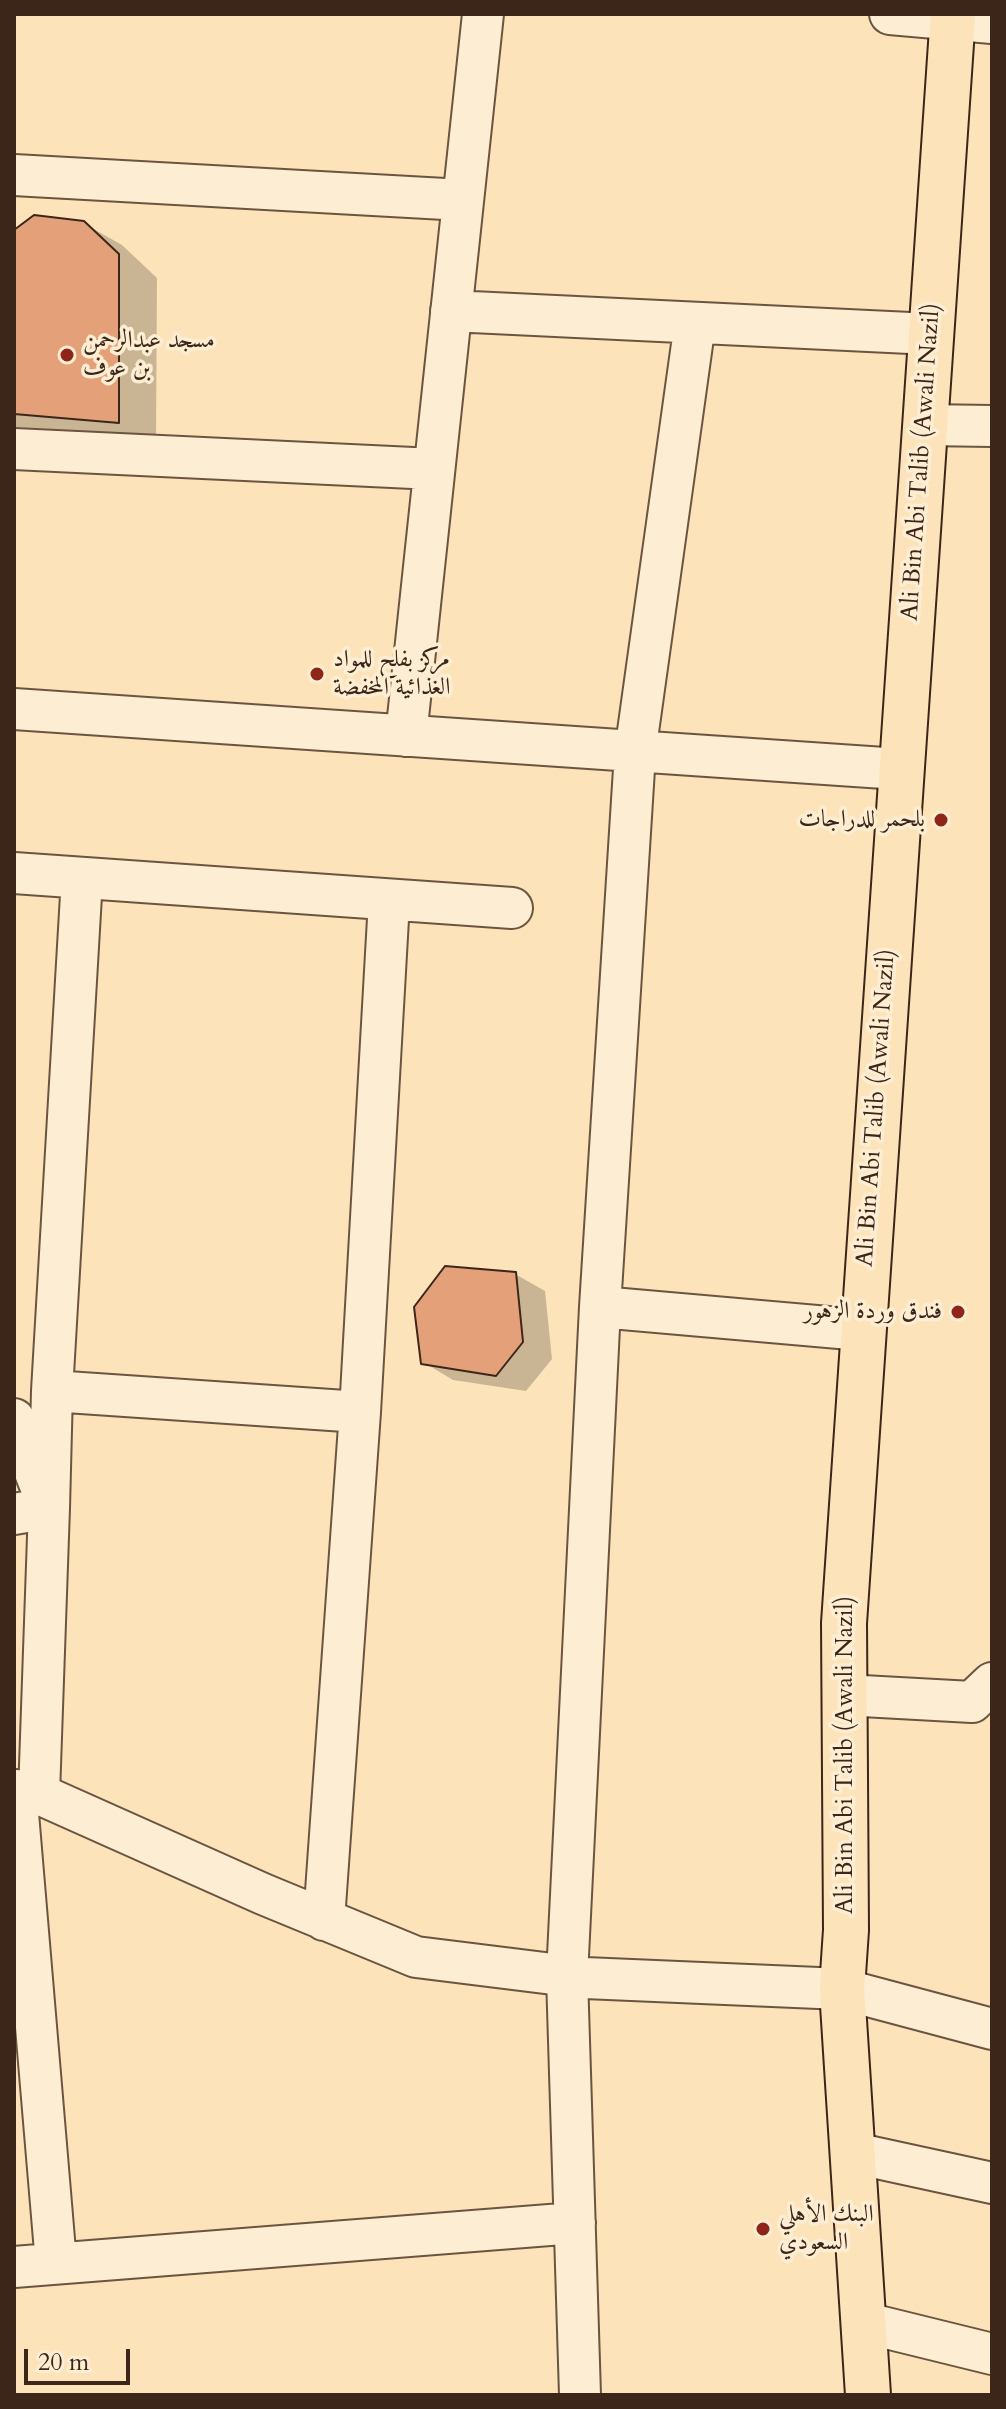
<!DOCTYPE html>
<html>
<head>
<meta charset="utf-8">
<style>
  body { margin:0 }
  #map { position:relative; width:1006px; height:2409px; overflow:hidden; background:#fce3ba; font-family:Cardo,serif }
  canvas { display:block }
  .frame { position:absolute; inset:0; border:16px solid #3b2619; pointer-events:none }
  .scale { position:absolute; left:24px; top:2349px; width:106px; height:36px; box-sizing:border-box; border:4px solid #3b2619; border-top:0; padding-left:10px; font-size:24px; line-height:28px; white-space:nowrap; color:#3b2619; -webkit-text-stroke:6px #fdedd2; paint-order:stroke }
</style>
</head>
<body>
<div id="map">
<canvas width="1006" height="2409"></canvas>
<div class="frame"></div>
<div class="scale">20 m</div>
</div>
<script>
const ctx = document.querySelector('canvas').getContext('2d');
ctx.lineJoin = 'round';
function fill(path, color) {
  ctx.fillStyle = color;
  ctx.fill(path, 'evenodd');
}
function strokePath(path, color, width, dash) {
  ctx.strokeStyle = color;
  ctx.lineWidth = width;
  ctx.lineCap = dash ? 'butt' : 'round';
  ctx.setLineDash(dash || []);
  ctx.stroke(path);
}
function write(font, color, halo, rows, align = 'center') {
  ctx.font = font + ' Cardo,Amiri,serif';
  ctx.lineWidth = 7;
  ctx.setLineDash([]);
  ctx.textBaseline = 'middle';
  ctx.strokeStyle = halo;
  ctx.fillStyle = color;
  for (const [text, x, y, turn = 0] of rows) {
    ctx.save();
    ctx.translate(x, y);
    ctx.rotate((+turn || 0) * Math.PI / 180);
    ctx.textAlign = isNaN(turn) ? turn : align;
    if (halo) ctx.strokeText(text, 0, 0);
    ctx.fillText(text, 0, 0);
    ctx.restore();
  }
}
const shadow = new Path2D(`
  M83,223L122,245L157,278L156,443L14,429V232Z
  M515,1274L545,1291L552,1359L526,1391L453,1380L423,1362Z`);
const building = new Path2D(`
  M34,215L84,221L119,254V423L14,414V230Z
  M445,1266L516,1272L523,1342L496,1376L421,1364L414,1307Z`);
const minor = new Path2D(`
  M890,14L992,23
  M14,175L463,200
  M451,311L931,334
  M924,425L992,426
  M14,449L434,469
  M14,709L899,769
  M406,736L483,14
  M14,873L512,908
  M600,1307L862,1330
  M52,1391L360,1412
  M14,1419L49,1508L39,1794
  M14,1514L49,1508L52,1391L82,878
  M844,1695L972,1702L992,1683
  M14,1790L39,1794L263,1894L416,1957L585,1978L842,1989L992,2029
  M16,1790L56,2263
  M324,1920L360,1412L389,901
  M854,2153L992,2183
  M14,2267L575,2223
  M866,2323L992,2354
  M580,2395L567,1976L600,1307L635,753L695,323`);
const major = new Path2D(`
  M868,2395L842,1989L846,1930L844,1623L953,14`);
const markers = [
  [67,355,8,"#8f2418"],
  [317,674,8,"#8f2418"],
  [941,820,8,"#8f2418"],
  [958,1312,8,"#8f2418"],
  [763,2229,8,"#8f2418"]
];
const poiNames = [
  ["مسجد عبدالرحمن",83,341],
  ["بن عوف",83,369],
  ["مركز بفلح للمواد",333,660],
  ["الغذائية المخفضة",333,688],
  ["بلحمر للدراجات",925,820,"right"],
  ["فندق وردة الزهور",942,1312,"right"],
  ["البنك الأهلي",779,2215],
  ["السعودي",779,2243]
];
const streetNames = [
  ["Ali Bin Abi Talib (Awali Nazil)",922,462,-86],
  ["Ali Bin Abi Talib (Awali Nazil)",877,1108,-86],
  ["Ali Bin Abi Talib (Awali Nazil)",846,1755,-90]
];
fill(shadow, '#0003');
fill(building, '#e4a079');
strokePath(building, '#3b2619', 2);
strokePath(minor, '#6b5541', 44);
strokePath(major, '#3b2619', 48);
strokePath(minor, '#fdedd2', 40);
strokePath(major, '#fce3ba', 44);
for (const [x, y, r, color] of markers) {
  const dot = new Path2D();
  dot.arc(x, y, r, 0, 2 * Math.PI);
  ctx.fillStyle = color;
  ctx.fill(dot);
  strokePath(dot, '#fdedd2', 3);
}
write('24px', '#3b2619', '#fdedd2', poiNames, 'left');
write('24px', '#3b2619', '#fdedd2', streetNames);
</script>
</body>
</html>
